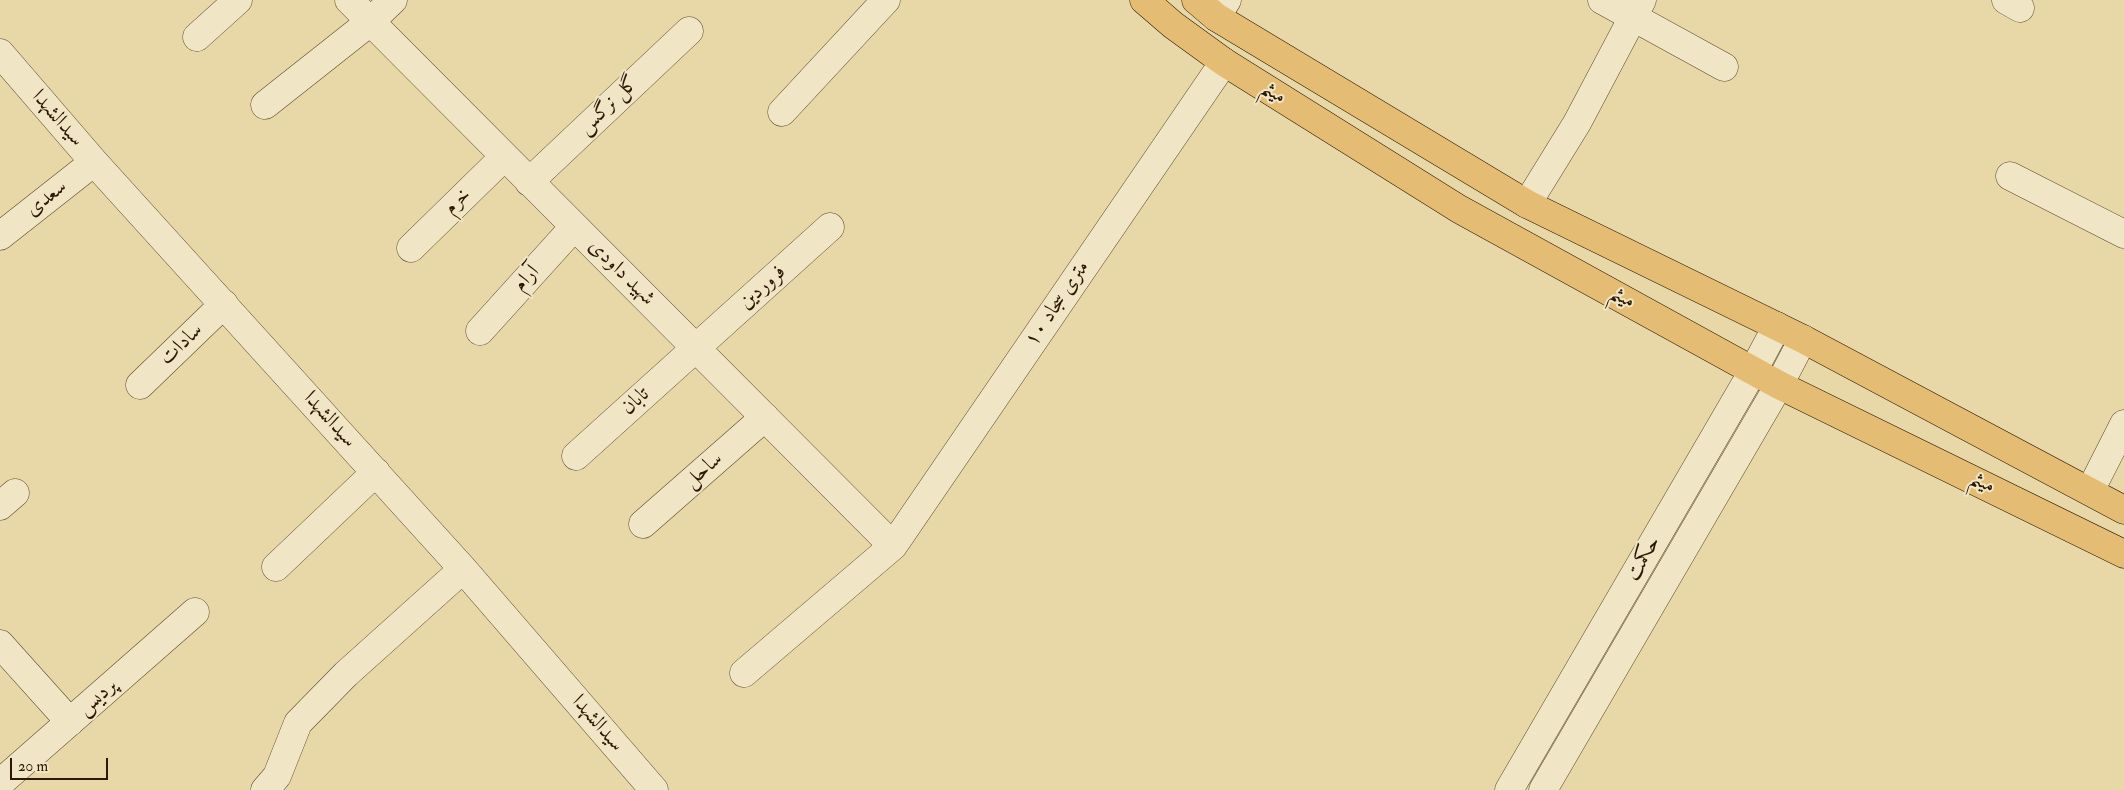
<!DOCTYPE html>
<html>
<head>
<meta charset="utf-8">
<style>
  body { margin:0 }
  #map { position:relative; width:2124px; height:790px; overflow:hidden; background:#e8d8a7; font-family:"IM FELL Double Pica",serif }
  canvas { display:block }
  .scale { position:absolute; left:10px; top:758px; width:98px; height:22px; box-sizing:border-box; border:2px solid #2c1800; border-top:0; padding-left:6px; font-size:15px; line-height:18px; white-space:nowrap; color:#2c1800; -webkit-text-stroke:4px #f0e6c6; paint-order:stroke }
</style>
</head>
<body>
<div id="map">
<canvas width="2124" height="790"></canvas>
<div class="scale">20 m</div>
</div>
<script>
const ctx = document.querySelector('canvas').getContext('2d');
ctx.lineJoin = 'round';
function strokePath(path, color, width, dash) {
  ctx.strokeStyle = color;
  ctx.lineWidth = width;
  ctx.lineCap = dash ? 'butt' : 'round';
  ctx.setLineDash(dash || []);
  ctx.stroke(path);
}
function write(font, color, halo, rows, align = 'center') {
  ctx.font = font + ' "IM FELL Double Pica",Amiri,serif';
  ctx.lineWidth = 4;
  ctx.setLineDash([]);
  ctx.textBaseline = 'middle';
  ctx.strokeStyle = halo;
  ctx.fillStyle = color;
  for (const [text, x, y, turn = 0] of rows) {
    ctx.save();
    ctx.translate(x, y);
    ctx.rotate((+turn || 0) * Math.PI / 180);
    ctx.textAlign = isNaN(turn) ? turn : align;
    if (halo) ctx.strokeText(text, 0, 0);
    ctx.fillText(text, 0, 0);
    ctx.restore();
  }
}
const minor = new Path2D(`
  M349,0L893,546
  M1602,0L1724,67
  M2006,0L2020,8
  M1216,17L1227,0
  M197,37L238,0
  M0,53L94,162L463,569L654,790
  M265,105L370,22L393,0
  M782,112L886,0
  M2010,176L2124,234
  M529,182L689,31
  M1527,204L1577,123L1642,0
  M0,236L94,162
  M411,248L504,157
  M480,331L574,227
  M140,385L224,304
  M576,456L830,227
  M2090,491L2124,424
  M0,506L15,493
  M643,524L765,417
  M276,567L376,472
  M0,644L70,722
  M744,673L893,546L1224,62
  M0,783L195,612
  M265,790L277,776L298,723L346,674L463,569
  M1509,790L1753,371L1777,326
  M1543,790L1779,385L1803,339`);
const major = new Path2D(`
  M1144,0L1173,25L1224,62L1459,209L1779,385L2124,554
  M1196,0L1216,17L1527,204L1803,339L2124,510`);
const streetNames = [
  ["میثم",1273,93,32],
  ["گل نرگس",609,106,-44],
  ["سیدالشهدا",57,119,49],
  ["سعدی",47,199,-38],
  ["خرم",458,202,-44],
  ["شهید داودی",621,273,45],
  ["آرام",527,279,-47],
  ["فروردین",763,288,-42],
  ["میثم",1622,298,29],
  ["۱۰ متری سجاد",1058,304,-56],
  ["سادات",182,345,-44],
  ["تابان",636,402,-42],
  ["سیدالشهدا",329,420,48],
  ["ساحل",704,471,-41],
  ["میثم",1982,483,26],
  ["حکمت",1644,559,-60],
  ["پردیس",98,698,-41],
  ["سیدالشهدا",597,724,49]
];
strokePath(minor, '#5b482a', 29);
strokePath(major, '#2c1800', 29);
strokePath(minor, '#f0e6c6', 28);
strokePath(major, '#e4bc74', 28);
write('21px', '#2c1800', '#f0e6c6', streetNames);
</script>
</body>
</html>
